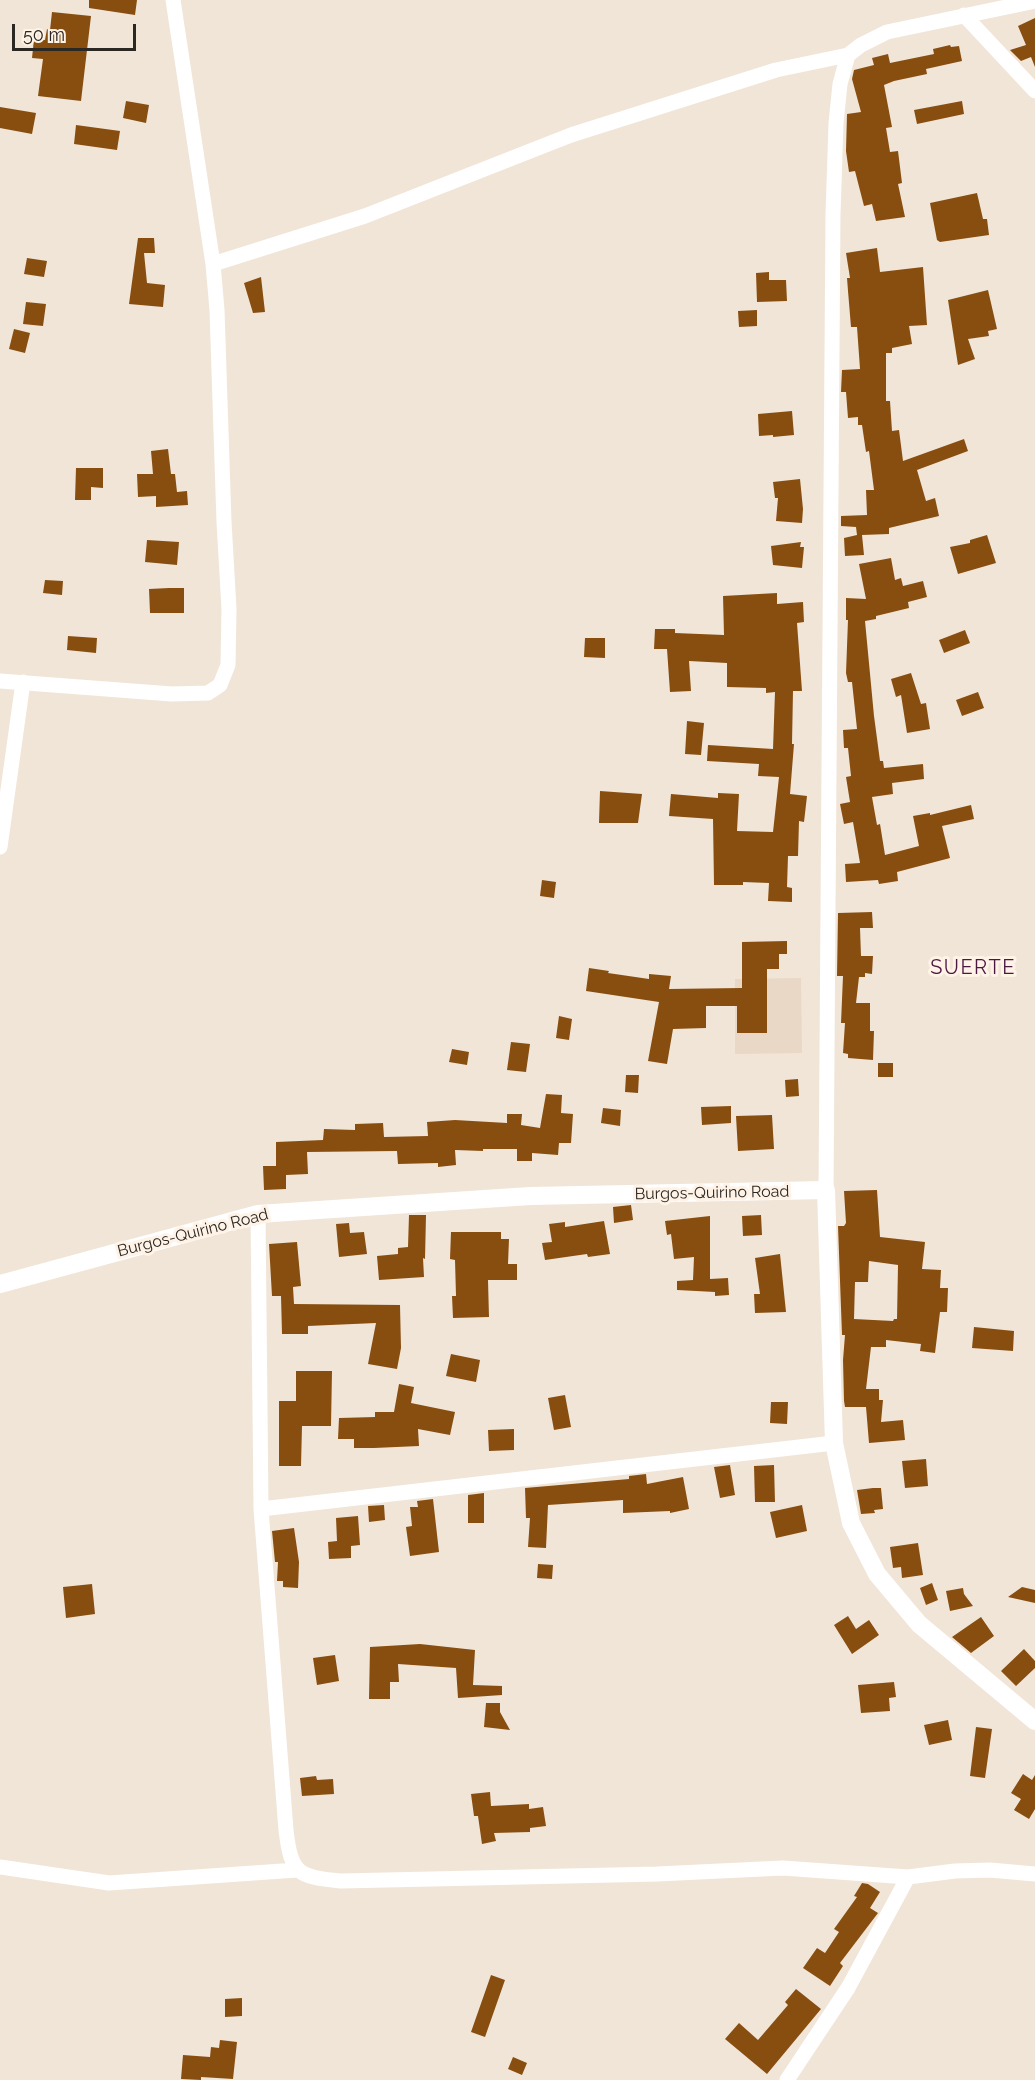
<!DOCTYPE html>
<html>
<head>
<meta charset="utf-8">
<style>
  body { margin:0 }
  #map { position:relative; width:1035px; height:2080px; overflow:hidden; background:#f1e5d8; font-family:Raleway,sans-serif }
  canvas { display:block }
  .scale { position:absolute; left:12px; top:24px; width:124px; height:27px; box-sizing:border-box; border:3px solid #2b2722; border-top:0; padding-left:8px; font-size:18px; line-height:21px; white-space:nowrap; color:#2b2722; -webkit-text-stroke:4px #fef3e6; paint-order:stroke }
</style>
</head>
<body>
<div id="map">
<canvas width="1035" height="2080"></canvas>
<div class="scale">50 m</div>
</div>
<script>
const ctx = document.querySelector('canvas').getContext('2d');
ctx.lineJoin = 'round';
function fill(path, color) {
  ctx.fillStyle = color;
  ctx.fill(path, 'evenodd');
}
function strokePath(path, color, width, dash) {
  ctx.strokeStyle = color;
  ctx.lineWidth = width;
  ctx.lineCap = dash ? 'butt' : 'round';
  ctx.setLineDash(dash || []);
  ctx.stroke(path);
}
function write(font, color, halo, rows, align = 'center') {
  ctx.font = font + ' Raleway,sans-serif';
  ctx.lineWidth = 6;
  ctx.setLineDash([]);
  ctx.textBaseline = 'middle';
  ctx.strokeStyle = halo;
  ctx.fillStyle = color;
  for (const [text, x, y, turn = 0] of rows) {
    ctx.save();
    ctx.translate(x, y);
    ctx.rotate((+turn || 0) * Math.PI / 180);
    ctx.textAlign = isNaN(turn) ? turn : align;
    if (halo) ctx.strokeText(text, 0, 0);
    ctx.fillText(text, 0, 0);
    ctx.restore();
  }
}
const built = new Path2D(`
  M801,978L802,1053L735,1054V979Z`);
const building = new Path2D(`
  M89,0H137L135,15L89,8Z
  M52,12L91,16L81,101L38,96L43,59L32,58L34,39L45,40L47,29L50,30Z
  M1035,18V67L1031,57L1021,61L1010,50L1026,45L1018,26Z
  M950,45L951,47L959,46L962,61L926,69L927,74L894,81L884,85L892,127L886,128L890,152L898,151L902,183L898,184L905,217L876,221L872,204L864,206L855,171L849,172L846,151L847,114L861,112L852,79L854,70L874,65L872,58L888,54L890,63L934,54L933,49Z
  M126,101L149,105L146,123L123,118Z
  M962,101L964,114L917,124L914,110Z
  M0,107L36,113L32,134L0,128Z
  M76,125L120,131L117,150L74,144Z
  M977,193L983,219H987L989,235L940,242L937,240L930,203Z
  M138,238H154L155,253H144L147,283L165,285L163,307L129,304Z
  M877,248L880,272L923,267L927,325L909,326L912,344L892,348V353H886V401H890L892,431L899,430L903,461L964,439L968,451L917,470L926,501L935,498L939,516L889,528V534L862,535L864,555L845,556L844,538L857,535L856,527L841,526V516L867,515L866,490H874L869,451L866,452L862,425H858V417L848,418L846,392H841L842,370L860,369L857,327H851L848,291L847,278H850L846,253Z
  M27,258L47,261L44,277L24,274Z
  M769,272V280H786L787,301L757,302L756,273Z
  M261,277L265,312L253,313L244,283Z
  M988,290L997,329L988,331L989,336L968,339L975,359L958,365L948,300Z
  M26,302L46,304L43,326L23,324Z
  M757,310V326L739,327L738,311Z
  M14,329L30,333L25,353L9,349Z
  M792,411L794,435L773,437V435L759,436L758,414Z
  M168,449L171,474H175L177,492L187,491L188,505L156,507V496L138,497L137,474H153L151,451Z
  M76,468H103V488L91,487V500H75Z
  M800,479L803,509L802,523L776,521L778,498H775L773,482Z
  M987,535L996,563L958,574L950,547L970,543V540Z
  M147,540L179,542L177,565L145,562Z
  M801,542L800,547H804L802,568L773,565L771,546Z
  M891,558L895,580L901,578L903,586L923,581L927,597L908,602L909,608L876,616V619L865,621L874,716L880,761H883L884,768L923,764L924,779L892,783L893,794L872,797L877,825L880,824L885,855L919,846L913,816L930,813V815L971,805L974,819L942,826L950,858L897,872L898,881L879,884L878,880L846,882L845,864L860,863L853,822L844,824L840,804L850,802L846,777L851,776L848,748H844L843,730L857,729L852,682H848L846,673L848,620H846V598L866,599L859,564Z
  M45,580L63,581L62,595L43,593Z
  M169,588H184V613H150L149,589Z
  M777,593V604L803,602L804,622L797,623L802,691H793L792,744H794L790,794L807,796L804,822L799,821L798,856H788L787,887L792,888V902L768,901L769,883L743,882V885H714L713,819L669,816L671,794L718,798V793L739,794L737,831L773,832L779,777L758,776L759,764L707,761L708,745L773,749L775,692L766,693V688L727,687V663L689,661L691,691L670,692L667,649H654L655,629H675V633L724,635L723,596Z
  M965,630L970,643L944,653L939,640Z
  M68,636L97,638L96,653L67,650Z
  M585,638H605V658L584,657Z
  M911,673L921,704L926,703L930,729L907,733L901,695L896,697L891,679Z
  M978,692L984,708L962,716L956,700Z
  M687,721L704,723L701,755L685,754Z
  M600,791L642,794L638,823H599Z
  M542,880L556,882L554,898L540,896Z
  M872,912L873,928H860L861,956H873L872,974L865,973V977H859L856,1003H870V1031H874L873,1060L848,1058V1054L843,1053L845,1023H841L843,976H837L838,913Z
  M787,941V954H779V969H767V1033H737V1006H706V1028L673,1029L667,1064L648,1061L659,1002L586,991L589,968L609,971L608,973L649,979V974L671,976L669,989L742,988V942Z
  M559,1016L572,1019L569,1040L556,1038Z
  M511,1042L530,1044L526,1072L507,1070Z
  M452,1049L469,1052L467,1065L449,1062Z
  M878,1063H893V1077H878Z
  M626,1075H639L638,1093L625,1092Z
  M798,1079L799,1096L786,1097L785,1080Z
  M546,1094L562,1095L561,1113L573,1114L571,1143H559L558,1155L532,1153V1161H517V1149H483V1151L455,1150L456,1165L438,1167V1163L398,1164L397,1151L307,1152L308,1174L286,1175V1189L264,1190L263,1166H276V1142L323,1140L324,1129L355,1130V1124L383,1123L384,1137L428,1136L427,1122L455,1120L507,1123V1114H522L521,1125L540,1128Z
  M731,1106V1123L702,1125L701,1107Z
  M603,1108L621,1110L620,1126L601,1123Z
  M772,1115L774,1149L738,1151L736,1116Z
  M877,1190L880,1237L925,1242L922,1269L941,1270L940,1288H948L947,1312H940L935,1353L920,1351L921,1344L886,1340V1347H871L866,1389H879V1400H883L881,1422L903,1420L905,1440L869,1443L866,1407H845L844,1401L843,1360L845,1335H842L838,1226H844L846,1223L844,1191ZM869,1261L898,1265L897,1319H894L893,1321L854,1319L855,1282H868Z
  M631,1205L633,1220L614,1223L613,1207Z
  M409,1215H426L425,1259L423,1258L424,1277L379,1280L377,1256L398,1254V1248L408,1247Z
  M761,1215L762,1235L743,1236L742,1216Z
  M710,1216V1279L728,1278L729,1295L715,1296V1292L677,1290V1281L693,1280L694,1257L674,1259L671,1234L667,1235L665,1221Z
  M604,1221L610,1254L588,1257L587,1254L545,1260L542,1243L552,1242L549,1224L565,1222V1227Z
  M349,1223L350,1233L364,1232L367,1254L339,1257L336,1224Z
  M451,1232H501V1239H509L508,1264H517V1280H488L489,1317L453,1318L452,1296H456L455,1260L450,1259Z
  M297,1242L301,1286L293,1287L294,1304L400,1305L401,1348L397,1369L368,1364L376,1323L308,1326V1334H282L281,1296H272L269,1244Z
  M780,1254L786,1312L755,1313L754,1294H760L755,1258Z
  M974,1327L1014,1331L1013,1351L972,1348Z
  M451,1354L480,1360L476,1382L446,1376Z
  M296,1371H332L331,1426H302L301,1466H279V1401H296Z
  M399,1384L414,1387L411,1403L455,1412L450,1435L418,1429L419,1446L374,1448H354V1439H338L339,1418L375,1417V1412H394Z
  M565,1395L571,1427L554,1430L548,1398Z
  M771,1402H788L787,1424L770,1423Z
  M514,1429V1450L489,1451L488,1430Z
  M926,1459L928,1486L905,1488L902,1461Z
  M730,1465L735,1495L720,1498L714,1467Z
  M774,1465L775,1502H755L754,1466Z
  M646,1474L647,1484L683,1477L689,1509L670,1513V1511L623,1513V1500L548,1505L546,1548L528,1547L530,1518H526L525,1488L629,1479V1476Z
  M873,1488H881L883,1509L874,1510L875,1513L861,1514L857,1490Z
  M484,1493V1523H468V1495Z
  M433,1499L439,1552L410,1556L406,1527L412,1526L410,1507H418L417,1501Z
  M384,1505L385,1520L369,1522L368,1506Z
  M802,1505L807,1531L776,1538L770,1512Z
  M358,1516L360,1545L351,1546V1558L329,1559L328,1542L337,1541L336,1518Z
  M294,1528L299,1562L298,1588L283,1587V1581H277L278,1562H275L272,1531Z
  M918,1543L923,1575L902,1578L901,1567L893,1568L890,1547Z
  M538,1564L553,1565L552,1579L537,1578Z
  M932,1583L938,1600L926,1605L920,1588Z
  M92,1584L95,1614L66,1618L63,1587Z
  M1022,1587L1035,1590V1603L1008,1597Z
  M963,1588L964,1594L973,1606L950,1611L946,1591Z
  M848,1616L856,1629L869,1620L879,1635L852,1654L834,1625Z
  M981,1617L994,1636L971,1653L952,1637Z
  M420,1644L475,1650L473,1685L502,1686V1695L458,1698L456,1668L398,1664L399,1682H390V1699H369L370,1647Z
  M1024,1649L1035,1661V1668L1016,1686L1001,1671Z
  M335,1655L339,1681L317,1685L313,1658Z
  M894,1682L896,1697L889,1698L890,1711L861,1713L858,1685Z
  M486,1703H500V1712L510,1730L484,1727Z
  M948,1720L952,1740L929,1745L924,1725Z
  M976,1727L992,1729L985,1778L970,1776Z
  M1023,1774L1032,1780L1035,1775V1809L1029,1819L1014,1810L1021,1799L1011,1793Z
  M316,1776L317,1780L333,1779L334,1794L302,1796L300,1778Z
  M490,1792L491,1806L529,1804V1809L543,1807L546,1826L530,1828V1832L494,1833L496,1841L482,1844L478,1816H474L471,1794Z
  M862,1883L868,1884L880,1892L870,1908L878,1913L840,1963L843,1966L830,1986L803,1968L817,1948L825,1953L839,1932L834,1929L857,1897L854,1896Z
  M491,1975L505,1980L485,2037L471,2032Z
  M796,1989L821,2009L767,2074L725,2039L739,2023L758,2040L788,2005L785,2002Z
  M242,1998V2016L225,2017V1999Z
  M220,2040L237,2042L233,2079L201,2077V2080L181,2079L183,2055L210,2057L211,2047L219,2048Z
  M513,2057L527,2063L522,2075L508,2069Z`);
const minor = new Path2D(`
  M964,15L1035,91
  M213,264L365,216L571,135L776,70L848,55
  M0,681L172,694L208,693L220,685L228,665L229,609L224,522L217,310L213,264L173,0
  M0,847L23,682
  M826,1190L833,214L836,123L840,84L848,55L861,45L887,32L1035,1
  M258,1214L261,1509L286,1830C291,1874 298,1877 341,1881L657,1874L783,1868L908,1877L955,1871L990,1870L1035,1874
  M261,1509L834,1443
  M0,1867L109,1883L297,1870
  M787,2080L848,1988L908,1877`);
const tertiary = new Path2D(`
  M0,1284L258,1214L530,1196L826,1190L834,1443L851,1523L877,1574L919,1624L1035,1721`);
const streetNames = [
  ["Burgos-Quirino Road",712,1193,-1],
  ["Burgos-Quirino Road",193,1233,-14]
];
const quarterNames = [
  ["SUERTE",973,968]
];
fill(built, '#e9d8c6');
fill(building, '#884e10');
strokePath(minor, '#fff', 15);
strokePath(tertiary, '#fff', 18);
write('16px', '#2b2722', '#fef3e6', streetNames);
ctx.letterSpacing = '1.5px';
write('20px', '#4c1743', '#fef3e6', quarterNames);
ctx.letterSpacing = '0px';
</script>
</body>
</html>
